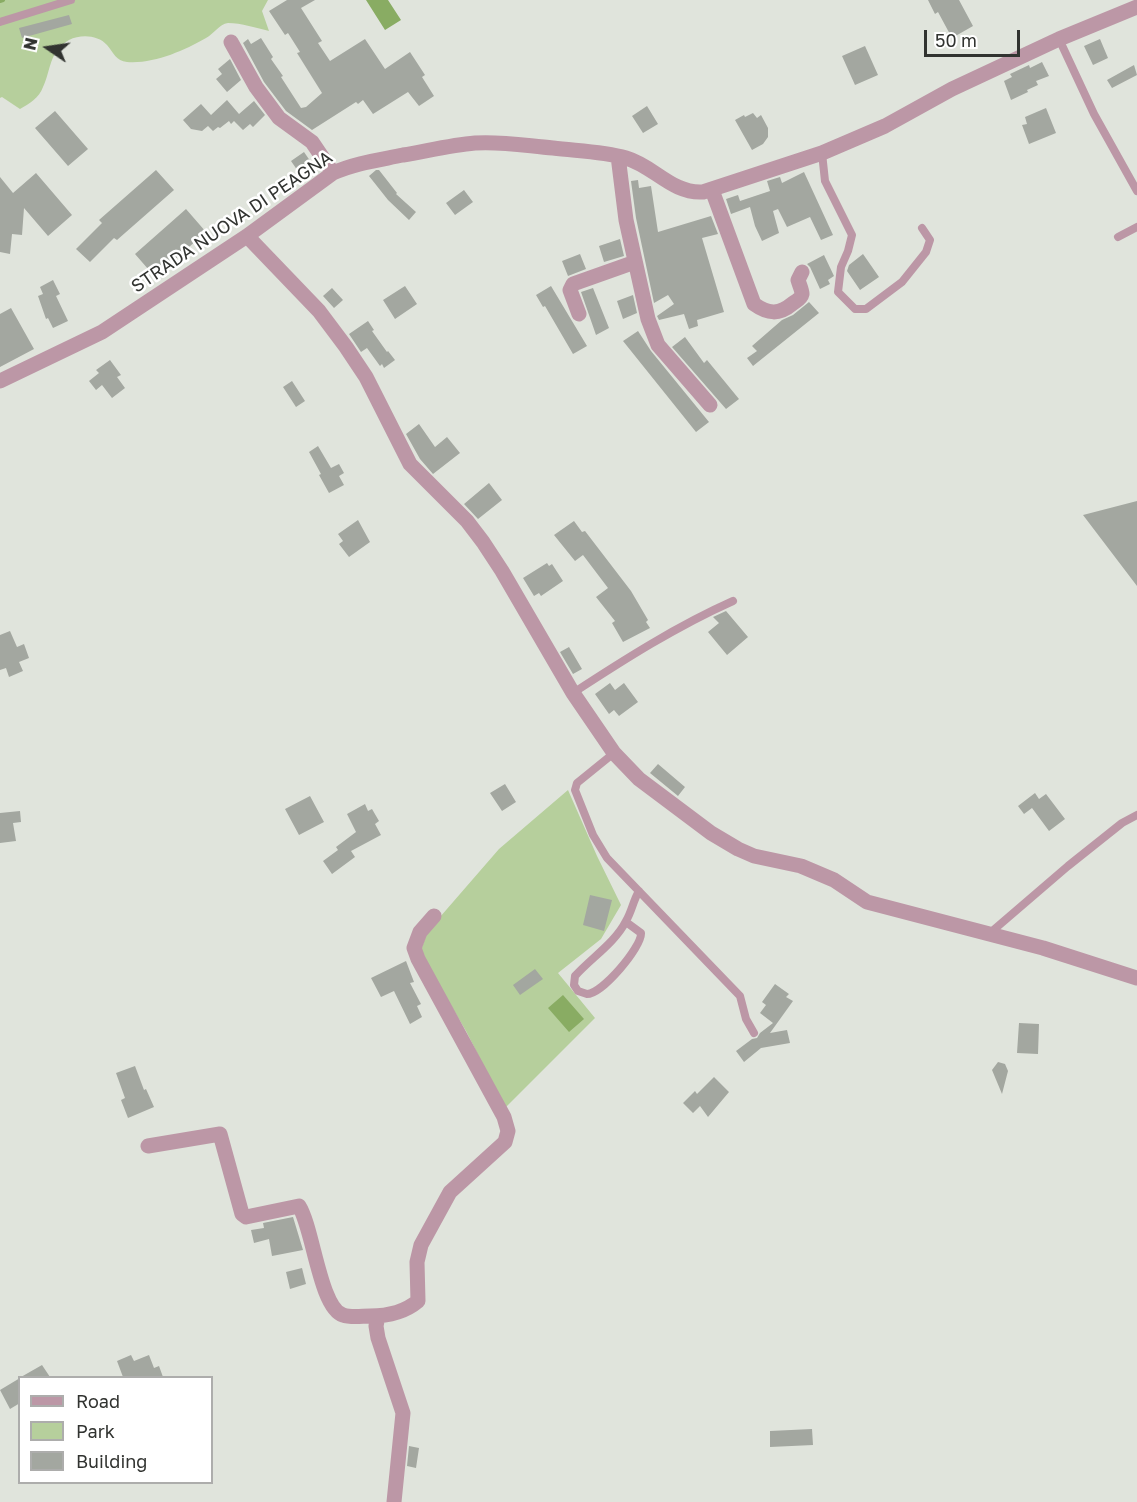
<!DOCTYPE html>
<html>
<head>
<meta charset="utf-8">
<style>
  body { margin:0 }
  #map { position:relative; width:1137px; height:1502px; overflow:hidden; background:#e0e4dc; font-family:"Golos Text",sans-serif }
  canvas { display:block }
  .legend { position:absolute; left:18px; top:1376px; width:195px; height:108px; box-sizing:border-box; background:#fff; border:2px solid #adadac; margin:0; padding:8px 10px; list-style:none; font-size:18px; color:#313330 }
  .legend li { display:flex; align-items:center; gap:12px; height:30px }
  .legend b { width:30px; border:2px solid #adadac }
  .north { position:absolute; left:18px; top:18px; width:60px; height:60px; -webkit-text-stroke:4px #fff; paint-order:stroke; rotate:283deg; font-size:16px; font-weight:700; line-height:24px; text-align:center; color:#313330 }
  .north::after { content:''; display:block; margin:auto; width:21px; height:27px; background:#313330; clip-path:polygon(50% 0,100% 100%,50% 72%,0 100%) }
  .scale { position:absolute; left:924px; top:30px; width:96px; height:27px; box-sizing:border-box; border:3px solid #313330; border-top:0; padding-left:8px; font-size:18px; line-height:21px; white-space:nowrap; color:#313330; -webkit-text-stroke:4px #fff; paint-order:stroke }
</style>
</head>
<body>
<div id="map">
<canvas width="1137" height="1502"></canvas>
<ul class="legend">
<li><b style="height:8px;background:#bc97a6"></b>Road</li>
<li><b style="height:16px;background:#b6cf9c"></b>Park</li>
<li><b style="height:16px;background:#a3a7a0"></b>Building</li>
</ul>
<div class="north">N</div>
<div class="scale">50 m</div>
</div>
<script>
const ctx = document.querySelector('canvas').getContext('2d');
ctx.lineJoin = 'round';
function fill(path, color) {
  ctx.fillStyle = color;
  ctx.fill(path, 'evenodd');
}
function strokePath(path, color, width, dash) {
  ctx.strokeStyle = color;
  ctx.lineWidth = width;
  ctx.lineCap = dash ? 'butt' : 'round';
  ctx.setLineDash(dash || []);
  ctx.stroke(path);
}
function write(font, color, halo, rows, align = 'center') {
  ctx.font = font + ' "Golos Text",sans-serif';
  ctx.lineWidth = 5;
  ctx.setLineDash([]);
  ctx.textBaseline = 'middle';
  ctx.strokeStyle = halo;
  ctx.fillStyle = color;
  for (const [text, x, y, turn = 0] of rows) {
    ctx.save();
    ctx.translate(x, y);
    ctx.rotate((+turn || 0) * Math.PI / 180);
    ctx.textAlign = isNaN(turn) ? turn : align;
    if (halo) ctx.strokeText(text, 0, 0);
    ctx.fillText(text, 0, 0);
    ctx.restore();
  }
}
const green = new Path2D(`
  M0,0H268L262,11L269,31C257,28 241,23 228,23C219,24 214,34 206,38C183,51 154,64 127,62C116,61 114,53 107,45C98,35 81,34 69,40C49,51 51,70 43,87C39,98 29,104 20,109L2,97L0,98Z
  M568,790L597,856L621,905L601,939L558,973L595,1018L505,1108L466,1031L420,953L427,932L499,849Z`);
const water = new Path2D(`
  M366,0H388L401,20L385,30Z
  M563,995L584,1019L569,1032L548,1008Z`);
const stream = new Path2D(`
  M0,1L3,0`);
const building = new Path2D(`
  M287,0H315L301,8L322,41L318,43L330,61L365,39L385,69L410,52L425,75L422,77L434,96L419,106L408,92L373,114L363,100L358,104L356,102L312,130L286,111L264,82L243,43L248,39L251,44L261,38L273,57L271,59L283,76L281,77L301,108L306,107L322,93L297,53L300,52L288,33L285,35L269,11Z
  M928,0H959L973,26L952,38L938,12L935,14Z
  M69,15L72,24L22,38L19,28Z
  M1100,39L1108,58L1093,65L1084,46Z
  M865,46L878,75L855,85L842,56Z
  M230,59L241,80L227,92L216,79L222,74L218,69Z
  M1042,62L1049,76L1036,81L1038,85L1027,90L1028,92L1011,100L1004,81L1012,77L1010,74L1029,65L1030,68Z
  M1134,65L1137,75L1112,88L1107,80Z
  M227,100L239,114L254,101L265,115L253,127L250,124L243,130L234,121L231,124L229,121L220,128L218,127L213,131L208,126L202,131L191,129L183,120L201,104L211,115Z
  M647,106L658,124L643,133L632,116Z
  M1046,108L1056,133L1029,144L1022,125L1027,124L1025,117Z
  M55,111L88,149L68,166L35,128Z
  M753,113L757,118L761,115L768,128V137L763,144L752,150L735,120L744,115L745,117Z
  M304,152L315,168L302,177L291,161Z
  M156,170L174,190L117,240L114,238L90,262L76,249L102,223L99,220Z
  M376,170H379L397,193L396,194L416,212L409,220L388,200L369,176Z
  M804,172L833,235L821,240L810,217L787,227L778,209L773,211L779,233L762,241L755,226L750,207L731,214L726,199L738,195L740,201L770,191L767,181L780,177L782,183Z
  M36,173L72,215L48,236L24,208L22,235L12,234L10,254L0,252V177L13,193Z
  M638,180L639,188L651,186L658,232L711,216L718,234L702,238L724,312L697,320L698,326L689,329L684,314L659,320L657,316L674,304L668,295L654,303L636,218L631,181Z
  M464,190L473,202L455,215L446,203Z
  M186,209L206,232L155,277L135,254Z
  M620,239L624,256L604,262L599,246Z
  M580,254L586,269L568,276L562,261Z
  M863,254L879,277L860,290L847,271L849,265Z
  M824,255L834,276L828,280L830,284L820,289L810,267L807,264Z
  M53,280L60,294L56,296L68,321L53,328L48,318L46,319L38,296L43,294L40,287Z
  M405,286L417,304L395,319L383,300Z
  M551,286L587,346L573,354L545,306L543,307L536,295Z
  M332,288L343,300L334,308L323,296Z
  M593,288L609,328L596,335L581,292Z
  M633,295L637,313L623,319L617,301Z
  M809,302L819,313L753,366L747,358L757,351L752,346L782,320L793,315Z
  M11,308L34,349L0,367V314Z
  M368,321L374,330L372,331L387,352L388,351L395,360L384,368L382,364L380,366L367,348L361,352L349,334Z
  M638,331L651,351L709,422L696,432L623,341Z
  M685,337L704,363L707,360L739,399L726,409L672,347Z
  M110,360L121,375L117,377L125,388L112,398L102,385L96,390L89,381L99,373L96,370Z
  M292,381L305,401L296,407L283,387Z
  M419,424L435,447L447,437L460,453L433,474L420,459L406,434Z
  M318,446L331,468L339,464L344,473L339,476L344,485L329,493L319,475L321,474L309,452Z
  M489,483L502,500L478,519L464,504Z
  M1137,501V586L1083,515Z
  M358,520L370,542L349,557L339,544L343,541L338,534Z
  M574,521L582,532L585,531L631,591L648,620L646,622L650,628L623,642L612,623L615,621L596,597L608,588L583,555L575,561L554,535Z
  M547,563L549,566L552,564L563,581L541,596L539,593L534,596L523,578Z
  M726,611L748,637L727,655L708,632L719,623L713,617Z
  M10,631L17,647L24,644L29,658L19,662L23,671L9,677L6,668L0,670V635Z
  M569,647L582,669L573,674L560,652Z
  M610,683L615,690L624,683L638,702L619,716L614,710L609,714L595,694Z
  M658,764L685,787L678,796L650,773Z
  M505,784L516,802L502,811L490,793Z
  M1035,793L1039,799L1046,794L1065,819L1049,831L1032,808L1024,814L1018,806Z
  M310,796L324,822L299,835L285,809Z
  M365,804L368,811L372,809L379,821L375,824L381,835L351,851L355,857L332,874L323,861L338,850L336,847L356,832L347,814Z
  M20,811L21,822L13,823L16,841L0,843V813Z
  M590,895L612,900L604,931L583,925Z
  M406,961L414,982L410,983L421,1004L417,1006L422,1017L410,1024L394,991L381,997L371,978Z
  M535,969L543,979L520,995L513,985Z
  M775,984L789,994L786,997L793,1001L770,1033L787,1030L790,1043L761,1048L744,1062L736,1051L752,1039L757,1038L760,1033L773,1023L760,1013L766,1005L762,1002Z
  M1019,1023L1039,1024L1038,1054L1017,1053Z
  M998,1062L1005,1064L1008,1071L1002,1094L992,1070Z
  M135,1066L144,1090L146,1089L154,1107L128,1118L121,1100L125,1098L116,1073Z
  M714,1077L729,1092L708,1117L700,1106L693,1113L683,1103L695,1091L697,1094Z
  M293,1217L303,1250L272,1256L269,1239L254,1243L251,1230L264,1228L263,1223Z
  M302,1268L306,1284L290,1289L286,1272Z
  M131,1355L134,1361L149,1355L154,1368L159,1366L163,1377H123L117,1361Z
  M42,1365L50,1377H21Z
  M20,1378V1403L10,1409L0,1390Z
  M812,1429L813,1445L770,1447V1431Z
  M409,1446L419,1448L416,1468L407,1466Z`);
const service = new Path2D(`
  M0,22L71,0
  M1059,39L1094,114L1137,191
  M822,153L825,181L852,235L848,251L841,267L838,292L855,309H866L902,282L926,252L930,240L922,228
  M1118,237L1137,227
  M573,693C625,659 677,626 733,601
  M614,753L577,783L575,790L593,835L607,858L740,996L746,1019L754,1033
  M626,922L641,933C642,947 602,994 587,994C587,994 578,991 578,991L574,985L575,976C591,958 615,943 626,921C632,911 633,901 639,891
  M990,933L1068,866L1122,823L1137,815`);
const minor = new Path2D(`
  M231,42L256,87L279,118L312,142L333,173
  M618,156L626,220L648,319L658,345L710,405
  M712,190L754,304C768,314 779,315 792,304C796,301 801,299 802,294C802,290 799,284 798,280L802,272
  M247,236L319,311L346,347L366,377L410,464L467,521L483,542L502,571L573,693L614,753L639,779L711,833L738,849L754,856L801,866L834,880L867,902L1043,948L1137,978
  M579,314L570,290L573,284L635,262
  M0,381L102,332L247,236L333,173C355,163 379,160 403,155C427,151 451,145 475,143C501,141 528,146 553,148C577,151 602,151 626,158C654,166 672,194 703,192L822,153L885,126L952,89L1059,39L1137,7
  M148,1146L220,1134L242,1214L246,1217L299,1206C313,1228 320,1308 343,1315C351,1318 362,1316 370,1316C387,1316 405,1312 418,1301L417,1262L421,1245L450,1192L505,1142L508,1131L504,1117L418,959L414,948L420,932L434,916
  M378,1316L376,1326L378,1338L403,1413L394,1502`);
const streetNames = [
  ["STRADA NUOVA DI PEAGNA",232,222,-34]
];
fill(green, '#b6cf9c');
fill(water, '#89ac63');
strokePath(stream, '#89ac63', 4);
fill(building, '#a3a7a0');
strokePath(service, '#bc97a6', 8);
strokePath(minor, '#bc97a6', 15);
write('18px', '#313330', '#fff', streetNames);
</script>
</body>
</html>
